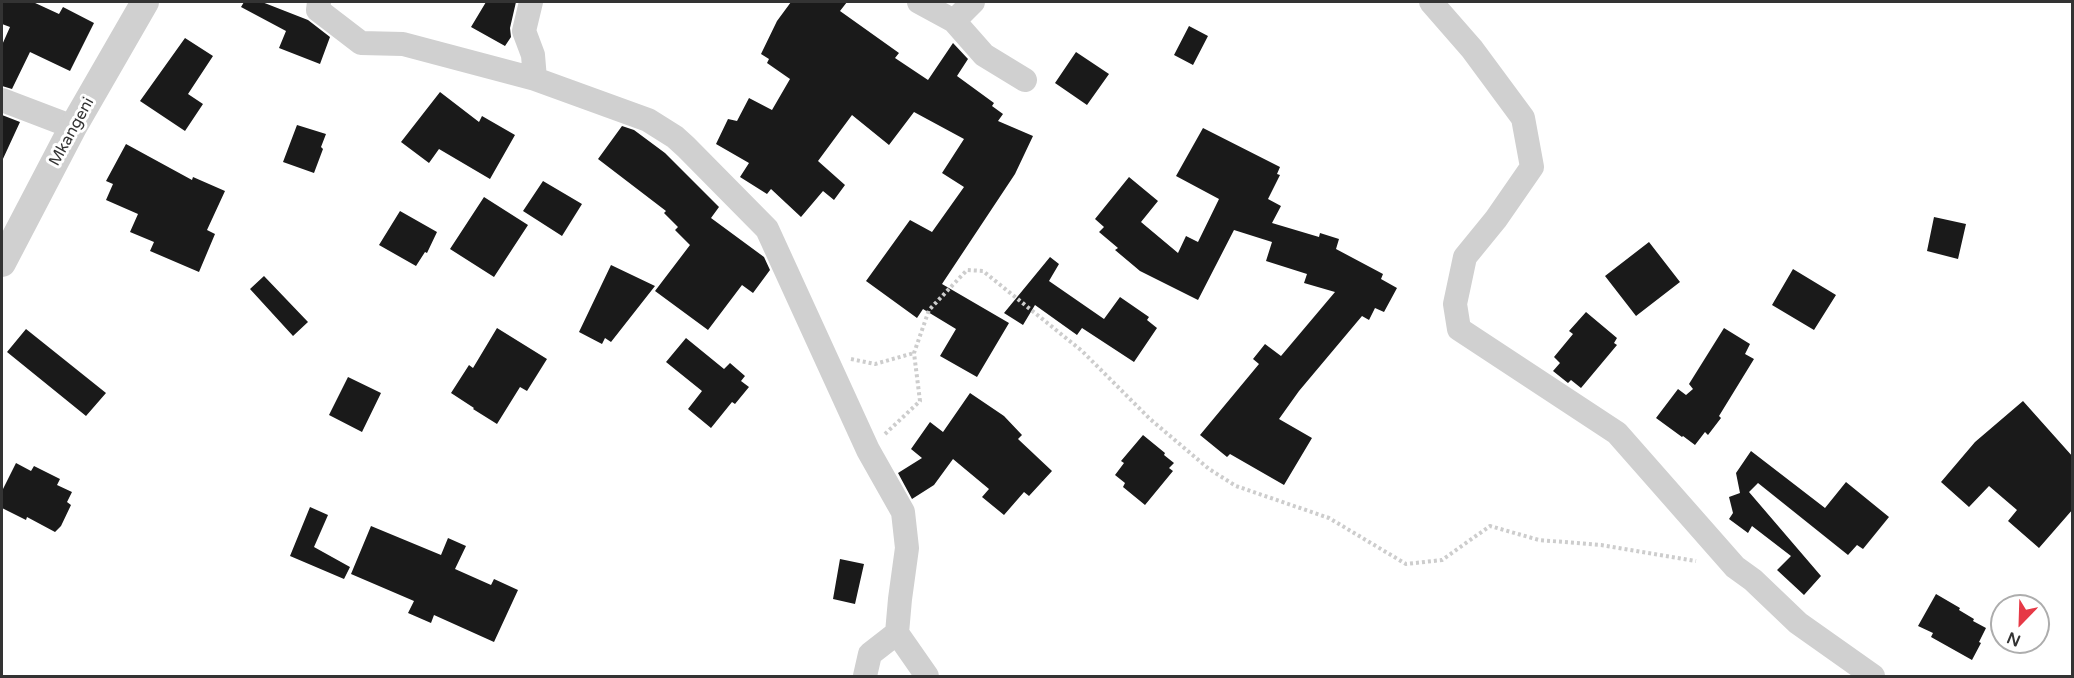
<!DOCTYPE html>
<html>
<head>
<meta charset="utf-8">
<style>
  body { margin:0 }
  #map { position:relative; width:2074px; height:678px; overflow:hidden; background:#fff; font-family:"Varela Round",sans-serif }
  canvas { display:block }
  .frame { position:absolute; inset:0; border:3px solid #333; pointer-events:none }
  .north { position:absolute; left:1990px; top:594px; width:60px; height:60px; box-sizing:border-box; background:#fff; border:2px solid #adadad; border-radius:50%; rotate:203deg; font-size:16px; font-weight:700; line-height:24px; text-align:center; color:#333 }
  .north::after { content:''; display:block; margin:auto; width:21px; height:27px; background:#e63946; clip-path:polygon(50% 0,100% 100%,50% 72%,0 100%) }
</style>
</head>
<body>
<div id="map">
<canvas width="2074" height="678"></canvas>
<div class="frame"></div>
<div class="north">N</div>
</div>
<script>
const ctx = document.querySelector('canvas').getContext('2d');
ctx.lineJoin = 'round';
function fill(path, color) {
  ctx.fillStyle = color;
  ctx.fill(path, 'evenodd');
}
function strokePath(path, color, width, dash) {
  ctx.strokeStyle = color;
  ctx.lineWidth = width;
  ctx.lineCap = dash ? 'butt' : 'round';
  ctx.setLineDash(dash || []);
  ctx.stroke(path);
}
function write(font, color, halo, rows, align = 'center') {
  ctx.font = font + ' "Varela Round",sans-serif';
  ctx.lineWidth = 6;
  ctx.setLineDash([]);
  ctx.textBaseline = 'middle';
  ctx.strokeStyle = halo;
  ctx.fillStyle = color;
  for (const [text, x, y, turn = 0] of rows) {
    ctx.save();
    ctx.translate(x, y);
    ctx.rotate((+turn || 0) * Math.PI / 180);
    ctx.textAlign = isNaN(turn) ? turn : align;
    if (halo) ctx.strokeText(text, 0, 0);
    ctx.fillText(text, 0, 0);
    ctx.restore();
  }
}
const building = new Path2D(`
  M2,2H33L59,14L63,7L94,23L70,71L30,52L12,89L2,86V45L10,27L2,24Z
  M244,2H262L308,20L330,37L320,64L279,48L286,31L241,7Z
  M486,2H516L510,28L511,37L505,46L471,27Z
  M791,2H847L840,11L899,53L895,58L928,80L953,43L968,59L957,76L994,103L992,106L1003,114L998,121L1033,136L1015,174L942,284L1009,323L977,377L940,356L956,329L923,309L917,318L866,281L910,220L932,232L964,187L942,173L964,139L914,112L889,145L852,115L818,161L845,185L834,200L823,191L801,217L771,189L767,194L740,177L749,163L716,144L728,119L737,121L749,98L772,110L790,79L767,63L769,59L761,54L777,21Z
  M1189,26L1208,36L1193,65L1174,55Z
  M185,38L213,56L188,94L203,104L185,131L140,101Z
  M1076,52L1109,74L1087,105L1055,83Z
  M440,92L479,122L482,116L515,135L490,179L439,149L429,163L401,142Z
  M2,115L20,122L2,161Z
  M297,125L326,134L321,147L323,149L314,173L283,162Z
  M622,126L634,130L665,153L719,207L711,218L764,257L770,270L753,293L742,285L708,330L655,291L690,245L675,230L678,227L664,213L666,211L598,159Z
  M1203,128L1280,167L1277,174L1280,175L1268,199L1281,206L1272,223L1319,237L1320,233L1339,239L1336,249L1383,274L1381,279L1397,288L1384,312L1375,308L1369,320L1362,316L1299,391L1279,419L1312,438L1284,485L1230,454L1227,457L1200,435L1259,364L1253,359L1265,344L1281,356L1335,292L1304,283L1307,274L1266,261L1272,242L1234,230L1198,300L1140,271L1115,250L1118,248L1099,232L1104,227L1095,219L1129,177L1158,201L1141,222L1178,253L1186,236L1198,242L1219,199L1176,176Z
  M126,144L192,180L193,177L225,191L207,230L215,234L199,272L150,251L154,242L130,232L138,214L106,200L113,184L106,181Z
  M543,181L582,204L562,236L523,211Z
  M484,197L528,225L494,277L450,249Z
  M400,211L437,232L427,253L425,252L416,266L379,245Z
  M1934,217L1966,224L1958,259L1927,251Z
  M1649,242L1680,282L1636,316L1605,276Z
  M1050,257L1059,264L1049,281L1104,319L1120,297L1149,317L1147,320L1157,328L1134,362L1082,328L1077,335L1035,305L1023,325L1004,313Z
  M611,265L655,286L611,342L605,338L602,344L579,332Z
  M1793,269L1836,295L1814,330L1772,305Z
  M264,276L308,322L293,336L250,289Z
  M1586,312L1617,338L1614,343L1617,345L1581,388L1571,380L1568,383L1553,371L1560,363L1554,357L1573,334L1569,331Z
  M497,328L547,359L527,391L520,387L497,424L473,409L474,408L451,393L469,365L473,368Z
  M1724,328L1750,344L1745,354L1754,359L1719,416L1721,418L1708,435L1705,432L1695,445L1683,436L1682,437L1656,418L1678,389L1686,395L1693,389L1689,384Z
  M26,329L106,393L86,416L7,352Z
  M686,338L724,369L730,363L745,376L741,381L749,387L735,404L732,402L711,428L688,409L702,391L666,362Z
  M348,377L381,393L362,432L329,415Z
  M970,393L1004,416L1022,435L1018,439L1052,471L1029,496L1024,492L1004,515L982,497L989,489L953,459L934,485L912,499L898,473L922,458L911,449L930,422L943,432Z
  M2023,401L2073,457V509L2039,548L2008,521L2017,510L1989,486L1969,507L1941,482L1975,442Z
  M1143,435L1165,453L1164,455L1174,463L1169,468L1173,471L1145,505L1123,487L1125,483L1115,475L1124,463L1121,461Z
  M1751,451L1825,508L1846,482L1889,517L1863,549L1857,545L1848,555L1758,483L1749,492L1821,576L1804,595L1777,570L1791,556L1752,526L1748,533L1729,519L1733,513L1729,497L1740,493L1736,473Z
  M16,463L31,471L34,466L60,479L57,485L72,492L67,502L71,505L61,526L55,532L27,517L26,520L2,508V491Z
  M310,507L328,515L314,547L350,567L344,579L290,556Z
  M371,526L441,555L448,538L466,546L455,569L491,585L494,579L518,590L494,642L434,615L431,623L408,613L414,601L351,574Z
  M840,559L864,564L855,604L833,599Z
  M1936,594L1960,608L1959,610L1974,619L1973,621L1986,628L1979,642L1981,643L1972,660L1931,637L1933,633L1918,626Z`);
const path = new Path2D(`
  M851,359L875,364L914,353
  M885,434L920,401L914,353L929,310L967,270L983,271L1082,351L1150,419L1209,469L1236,486L1329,518L1406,564L1442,560L1490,526L1539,540L1601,545L1696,561`);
const minor = new Path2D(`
  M319,2L318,10L361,43L403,44L535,79L648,120L675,137L686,147L767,229L868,450L903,512L907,548L900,599L897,633L927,676
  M531,2L524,31L533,55L535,79
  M919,2L954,21L984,55L1025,80
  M1431,2L1472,49L1523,118L1532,167L1496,219L1465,257L1455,304L1459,329L1617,433L1735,567L1753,580L1798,623L1873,676
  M954,21L973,2
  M2,100L73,127
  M865,676L870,654L897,633`);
const tertiary = new Path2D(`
  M2,263L73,127L145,2`);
const streetNames = [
  ["Mkangeni",72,132,-61]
];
fill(building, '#1a1a1a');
strokePath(path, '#cdcdcd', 4, [3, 3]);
strokePath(minor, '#d0d0d0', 24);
strokePath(tertiary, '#d0d0d0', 28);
write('16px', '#333', '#fff', streetNames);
</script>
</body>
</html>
